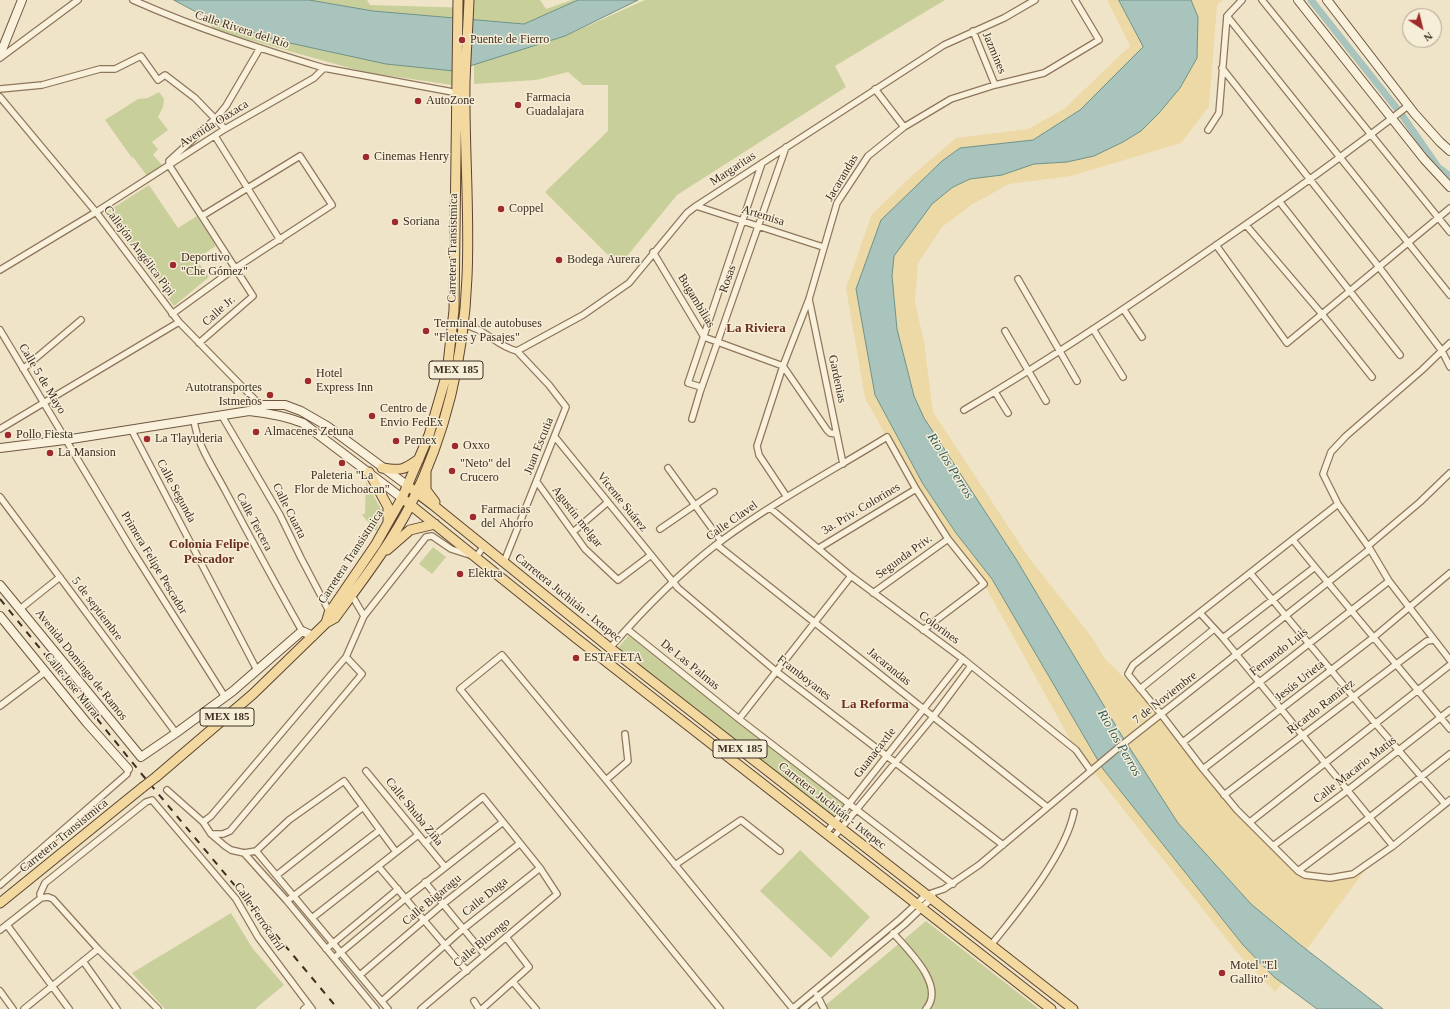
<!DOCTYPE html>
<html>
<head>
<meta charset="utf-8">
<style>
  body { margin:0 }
  #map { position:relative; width:1450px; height:1009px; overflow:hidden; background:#f0e4c8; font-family:Georgia,serif }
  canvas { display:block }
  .north { position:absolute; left:1402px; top:8px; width:40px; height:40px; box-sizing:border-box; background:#f7eed8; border:1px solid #ada18e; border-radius:50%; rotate:145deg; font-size:11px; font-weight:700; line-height:16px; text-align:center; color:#3d2e20 }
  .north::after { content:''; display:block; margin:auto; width:14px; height:18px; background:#9e2a2b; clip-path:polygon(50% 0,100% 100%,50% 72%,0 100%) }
</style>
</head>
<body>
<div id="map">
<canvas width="1450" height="1009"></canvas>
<div class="north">N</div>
</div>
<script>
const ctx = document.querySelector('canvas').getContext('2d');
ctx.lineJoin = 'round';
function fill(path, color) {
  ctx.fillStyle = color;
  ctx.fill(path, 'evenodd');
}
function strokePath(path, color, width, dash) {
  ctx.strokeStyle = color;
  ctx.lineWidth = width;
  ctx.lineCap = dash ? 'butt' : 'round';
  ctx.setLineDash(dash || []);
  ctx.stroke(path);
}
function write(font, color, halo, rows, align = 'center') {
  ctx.font = font + ' Georgia,serif';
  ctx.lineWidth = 3;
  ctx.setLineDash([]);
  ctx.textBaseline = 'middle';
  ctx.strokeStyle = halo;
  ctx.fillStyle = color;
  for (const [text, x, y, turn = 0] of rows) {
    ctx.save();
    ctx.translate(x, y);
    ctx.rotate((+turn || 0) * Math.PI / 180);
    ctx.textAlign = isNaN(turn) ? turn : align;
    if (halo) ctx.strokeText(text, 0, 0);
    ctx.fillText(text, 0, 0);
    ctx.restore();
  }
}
const green = new Path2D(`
  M175,0H367L370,5L474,8V0H540L546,9L572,0H635L522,50L565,36L645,0H945L835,66L846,87L677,195L619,266L545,192L608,131V85H583L568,72L536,80L474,84V64L454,70L452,85L364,72L214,30L204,16Z
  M159,92L164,99L163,107L158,117L168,130L152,142L158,149L153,155L163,166L147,176L133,157L132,158L105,120L138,99L148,98Z
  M149,185L178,228L197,216L216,246L196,259L209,277L174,306L105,213Z
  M366,482L383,513L376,531L362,515L365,513Z
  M433,547L446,557L432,574L419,564Z
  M630,634L844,805L833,816L617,649Z
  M800,850L870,917L831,958L760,891Z
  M231,913L253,949L284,985L255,1009H165L132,973Z
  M926,921L1039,1009H821Z`);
const sand = new Path2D(`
  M1107,0H1223L1217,5L1209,106L1181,143L1071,176L1009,184L971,205L942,227L918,263L915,302L924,342L933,412L1029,558L1091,636L1105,659L1161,714L1203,769L1298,871L1330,878L1353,874L1371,862L1275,992L1236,951L1076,750L984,584L916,489L865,398L846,288L872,214L914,174L956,138L1028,129L1064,109L1130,46Z`);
const water = new Path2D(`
  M174,0H309L373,11L524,24L578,0H638L565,36L454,71L386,64L276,40L204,16Z
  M1119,0H1191L1198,17L1197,58L1180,88L1159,113L1141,131L1123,142L1094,156L1067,162L1034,164L1002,175L970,179L953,187L932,204L894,256L892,276L897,329L914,396L924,418L1016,559L1122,736L1178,823L1251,904L1298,943L1383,1009H1317L1274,977L1243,945L1103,769L992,579L956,533L923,484L875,395L856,289L881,220L942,161L960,148L1033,140L1080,110L1143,47Z`);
const canal = new Path2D(`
  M1311,0L1402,115L1438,167L1450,176`);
const street = new Path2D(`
  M133,0C196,28 258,48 324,68
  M1262,0L1450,232
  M1227,16L1450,295
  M973,31L995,85
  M0,58L78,0
  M1222,68L1379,267L1442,351L1450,367
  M0,89L42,85L100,69H115L141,56L158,80L165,75L195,98L225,129
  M875,89L904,127
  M0,97L96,212L179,322L263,408
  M1208,130L1219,113L1227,16L1242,0
  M215,136L280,240
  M1279,201L1400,355
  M696,206L823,247
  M1246,225L1321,313L1372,377
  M1216,245L1287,343L1450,208
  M653,252L704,337L783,366L827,430L830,433L836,434
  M0,270L96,212L225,129L314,78L324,68L458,93
  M1018,279L1077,381
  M809,299L843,464
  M1124,310L1142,337
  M172,314L234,269L332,205L300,156L202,216
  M463,325C484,327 497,347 517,351L583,315L629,283L687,213L696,206L944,45L1004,18L1035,0
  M1093,329L1123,377
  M0,330L132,550L225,697
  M1005,331L1046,401
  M199,343L253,296L169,165V161L216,118L226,106L260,48
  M1450,343L1422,370L1346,436L1331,452L1323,474L1338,504L1370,549L1389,581L1450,660
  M23,369L81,320
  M701,387L688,383L762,163
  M995,392L1008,413
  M964,410C1049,360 1131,305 1212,248C1279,202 1345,155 1409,105
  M222,416L280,515L301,558L330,613
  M692,419L700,392L786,147
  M194,420C197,445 214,469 226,492C251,539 276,585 302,631
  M0,429L179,322
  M131,429L257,670
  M555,437L678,588L777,672L1003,845
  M668,468L721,541
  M537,482L585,549L618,580L651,555
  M0,497L176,733
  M787,497L759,455L757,446L783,366L809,299L837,203L868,156L904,127L951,99L995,85L1044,73L1099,40L1075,0
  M1338,504L1133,665L1128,674L1161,714L1203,769L1237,810L1298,871L1305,875L1330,878L1353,874L1393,846L1450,800
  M770,508L851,576L963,659L1076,750L1091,771
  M660,529L714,492
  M573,532L608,502
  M717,545L1047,807
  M1368,546L1420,502L1450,473
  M819,548L916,489
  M504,562L566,407L549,385L517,351
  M1315,567L1450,729
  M1251,574L1375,723L1445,804
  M873,593L948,539
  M20,609L60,577
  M1200,613L1223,638L1393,846
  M364,616L426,537L432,536L451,549L476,557L484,546
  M627,629L739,719L953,884
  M1223,638L1315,567L1293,540
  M610,648C643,610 677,575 717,544C770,504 830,472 887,437L916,489L948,539L984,584L923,630
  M1140,689L1214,629
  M0,706L45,672
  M739,719L851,576
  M1183,742L1389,581
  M1203,769L1374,637L1450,573
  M366,771L445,867
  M606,780L628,761L625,734
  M167,790L203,822L211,834L225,846L231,850L244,853L256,851L289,820L344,781L396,852
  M1224,795L1415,650L1427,641L1434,640
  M203,822L211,816L346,657L364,616L351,594
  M1250,822L1450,665
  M826,833L963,659
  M211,834H223L230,831L362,674L346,657
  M833,838L933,717L971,666
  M1273,846L1348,790L1450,710
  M256,851L388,1009
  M244,853L287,901L376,1009
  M675,865L741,820L780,851
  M378,866L467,971
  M1298,871L1370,817L1450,754
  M277,875L363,807
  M425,882L484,954
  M0,885L127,774L128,769
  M41,898L40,894L45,883L146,802L152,800L236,899L258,937L312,1009
  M287,901L380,830
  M312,918L418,835
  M7,925L69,1009
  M0,930L41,898L48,897L53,899L98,949L158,1009
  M893,933C909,951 946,986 926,1009
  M991,945C1019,910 1065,856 1074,812
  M326,949L398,889
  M334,958L406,898L503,822
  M83,961L117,1009
  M360,975L443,904L519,844
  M513,982L536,1009
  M0,991L13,1009
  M817,995L824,1009
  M382,1001L463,929L540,868
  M474,1001L479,1009
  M24,1009L98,949
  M304,1009L309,1005
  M421,1009L557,894L540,868L483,797L425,843
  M482,1009L529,967L506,937
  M720,1009L460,689L502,655L606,780L793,1009
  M792,1009L900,919L926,895L944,889L979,865L1118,748L1370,549
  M803,1009L905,924L933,897`);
const secondary = new Path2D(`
  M1298,0L1424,159L1450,187
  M1327,0L1414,113L1440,142L1450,151
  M0,55L22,0
  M250,411L262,405H285L301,411L327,426L408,486
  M0,448L65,440L249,411C268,413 285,416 303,423L402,498
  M0,585L141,757L176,733L233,691L302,631L313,636
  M0,616L87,723L128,769`);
const primary = new Path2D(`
  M382,468C401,471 404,470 419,459
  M369,472L388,507V521
  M426,473V490L435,502
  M408,486L433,505L610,648L1073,1009
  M402,498L576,638L1051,1009
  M387,550L410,530L435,524
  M326,623L329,613L376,544L402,498L429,435L447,373L454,310L458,0
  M156,777L253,694L326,623L335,618C362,581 390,545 411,504C446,434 464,355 467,277C470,212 464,147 465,82C466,54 468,27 469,0
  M0,903L143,787`);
const rail = new Path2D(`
  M0,599L140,772L338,1009`);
const primaryBridge = new Path2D(`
  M143,787L156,777`);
const markers = [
  [462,40,4,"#9e2a2b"],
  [418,101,4,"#9e2a2b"],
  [518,105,4,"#9e2a2b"],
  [366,157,4,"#9e2a2b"],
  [501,209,4,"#9e2a2b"],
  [395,222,4,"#9e2a2b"],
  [559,260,4,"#9e2a2b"],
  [173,265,4,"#9e2a2b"],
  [426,331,4,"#9e2a2b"],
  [308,381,4,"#9e2a2b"],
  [270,395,4,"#9e2a2b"],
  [372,416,4,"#9e2a2b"],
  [256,432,4,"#9e2a2b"],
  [8,435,4,"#9e2a2b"],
  [147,439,4,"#9e2a2b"],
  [396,441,4,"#9e2a2b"],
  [455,446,4,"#9e2a2b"],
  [50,453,4,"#9e2a2b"],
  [342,463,4,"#9e2a2b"],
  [452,471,4,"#9e2a2b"],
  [473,517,4,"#9e2a2b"],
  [460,574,4,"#9e2a2b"],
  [576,658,4,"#9e2a2b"],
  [1222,973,4,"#9e2a2b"]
];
const shields = [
  [456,370,54],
  [227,717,54],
  [740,749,54]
];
const shieldNames = [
  ["MEX 185",456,370],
  ["MEX 185",227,717],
  ["MEX 185",740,749]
];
const streetNames = [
  ["Calle Rivera del Río",242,30,18],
  ["Jazmines",994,53,67],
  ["Avenida Oaxaca",214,124,-32],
  ["Margaritas",733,169,-33],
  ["Jacarandas",842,178,-59],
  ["Artemisa",763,216,17],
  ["Carretera Transistmica",453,248,-89],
  ["Callejón Angélica Pipi",139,251,53],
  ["Rosas",728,279,-71],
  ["Bugambilias",696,301,59],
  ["Calle Jr.",219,311,-42],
  ["Calle 5 de Mayo",42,379,59],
  ["Gardenias",837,379,78],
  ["Juan Escutia",539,446,-68],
  ["Calle Segunda",176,491,62],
  ["Vicente Suárez",622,502,51],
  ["3a. Priv. Colorines",861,509,-31],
  ["Calle Cuarta",289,511,63],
  ["Agustín melgar",577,517,52],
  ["Calle Clavel",732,521,-35],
  ["Calle Tercera",254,522,62],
  ["Carretera Transistmica",351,557,-57],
  ["Segunda Priv.",904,557,-36],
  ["Primera Felipe Pescador",154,563,59],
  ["Carretera Juchitán - Ixtepec",568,598,39],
  ["5 de septiembre",97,609,53],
  ["Colorines",939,628,36],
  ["Fernando Luis",1279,652,-38],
  ["Avenida Domingo de Ramos",81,665,51],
  ["De Las Palmas",690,665,39],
  ["Jacarandas",889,667,39],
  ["Framboyanes",804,678,38],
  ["Jesús Urieta",1300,681,-38],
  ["Calle José Murat",72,686,51],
  ["7 de Noviembre",1165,698,-38],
  ["Ricardo Ramírez",1321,707,-38],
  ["Guanacaxtle",875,753,-52],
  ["Calle Macario Matus",1355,770,-38],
  ["Carretera Juchitán - Ixtepec",832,806,38],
  ["Calle Shuba Ziña",414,812,51],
  ["Carretera Transistmica",64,836,-39],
  ["Calle Duga",485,897,-39],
  ["Calle Bigaragu",432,900,-40],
  ["Calle Ferrocarril",259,917,56],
  ["Calle Bloongo",482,943,-40]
];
const poiNames = [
  ["Puente de Fierro",470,40],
  ["Farmacia",526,98],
  ["Guadalajara",526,112],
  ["AutoZone",426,101],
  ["Cinemas Henry",374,157],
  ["Coppel",509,209],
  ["Soriana",403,222],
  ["Deportivo",181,258],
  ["\"Che Gómez\"",181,272],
  ["Bodega Aurera",567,260],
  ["Terminal de autobuses",434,324],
  ["\"Fletes y Pasajes\"",434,338],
  ["Hotel",316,374],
  ["Express Inn",316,388],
  ["Autotransportes",262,388,"right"],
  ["Istmeños",262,402,"right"],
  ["Centro de",380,409],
  ["Envio FedEx",380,423],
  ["Almacenes Zetuna",264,432],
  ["Pollo Fiesta",16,435],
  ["La Tlayuderia",155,439],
  ["Pemex",404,441],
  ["Oxxo",463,446],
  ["La Mansion",58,453],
  ["\"Neto\" del",460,464],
  ["Crucero",460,478],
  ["Paleteria \"La",342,476,"center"],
  ["Flor de Michoacan\"",342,490,"center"],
  ["Farmacias",481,510],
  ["del Ahorro",481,524],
  ["Elektra",468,574],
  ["ESTAFETA",584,658],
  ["Motel \"El",1230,966],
  ["Gallito\"",1230,980]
];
const neighbourhoodNames = [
  ["La Riviera",756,329],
  ["Colonia Felipe",209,545],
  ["Pescador",209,560],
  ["La Reforma",875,705]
];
const waterNames = [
  ["Rio los Perros",950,466,58],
  ["Rio los Perros",1119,743,60]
];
fill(green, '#c9cf9b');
fill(sand, '#ecd9a5');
fill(water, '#a9c4bc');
strokePath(water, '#6f938a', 1);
strokePath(canal, '#a9c4bc', 7);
strokePath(street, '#8d765c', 8);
strokePath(secondary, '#6f573f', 10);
strokePath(primary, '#5b4430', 11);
strokePath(street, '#faf1dc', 5.5);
strokePath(secondary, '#faf1dc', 8);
strokePath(primary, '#f3d9a0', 9);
strokePath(rail, '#3d2e20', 2, [7, 7]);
strokePath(primaryBridge, '#5b4430', 11, []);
strokePath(primaryBridge, '#f3d9a0', 9);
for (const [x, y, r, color] of markers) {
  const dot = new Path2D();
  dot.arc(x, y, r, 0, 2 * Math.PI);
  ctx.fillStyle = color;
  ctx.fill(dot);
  strokePath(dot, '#f7eed8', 1.5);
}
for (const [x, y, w] of shields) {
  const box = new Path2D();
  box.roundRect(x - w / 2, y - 9, w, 18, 3);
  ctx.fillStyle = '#f7eed8';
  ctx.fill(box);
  strokePath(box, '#3d2e20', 1);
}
write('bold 11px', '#3d2e20', null, shieldNames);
write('12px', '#3d2e20', '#f7eed8', streetNames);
write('12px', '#3d2e20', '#f7eed8', poiNames, 'left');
write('bold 13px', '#6b2e1e', '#f7eed8', neighbourhoodNames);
write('italic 13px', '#2f5d5a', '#f7eed8', waterNames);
</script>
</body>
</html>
